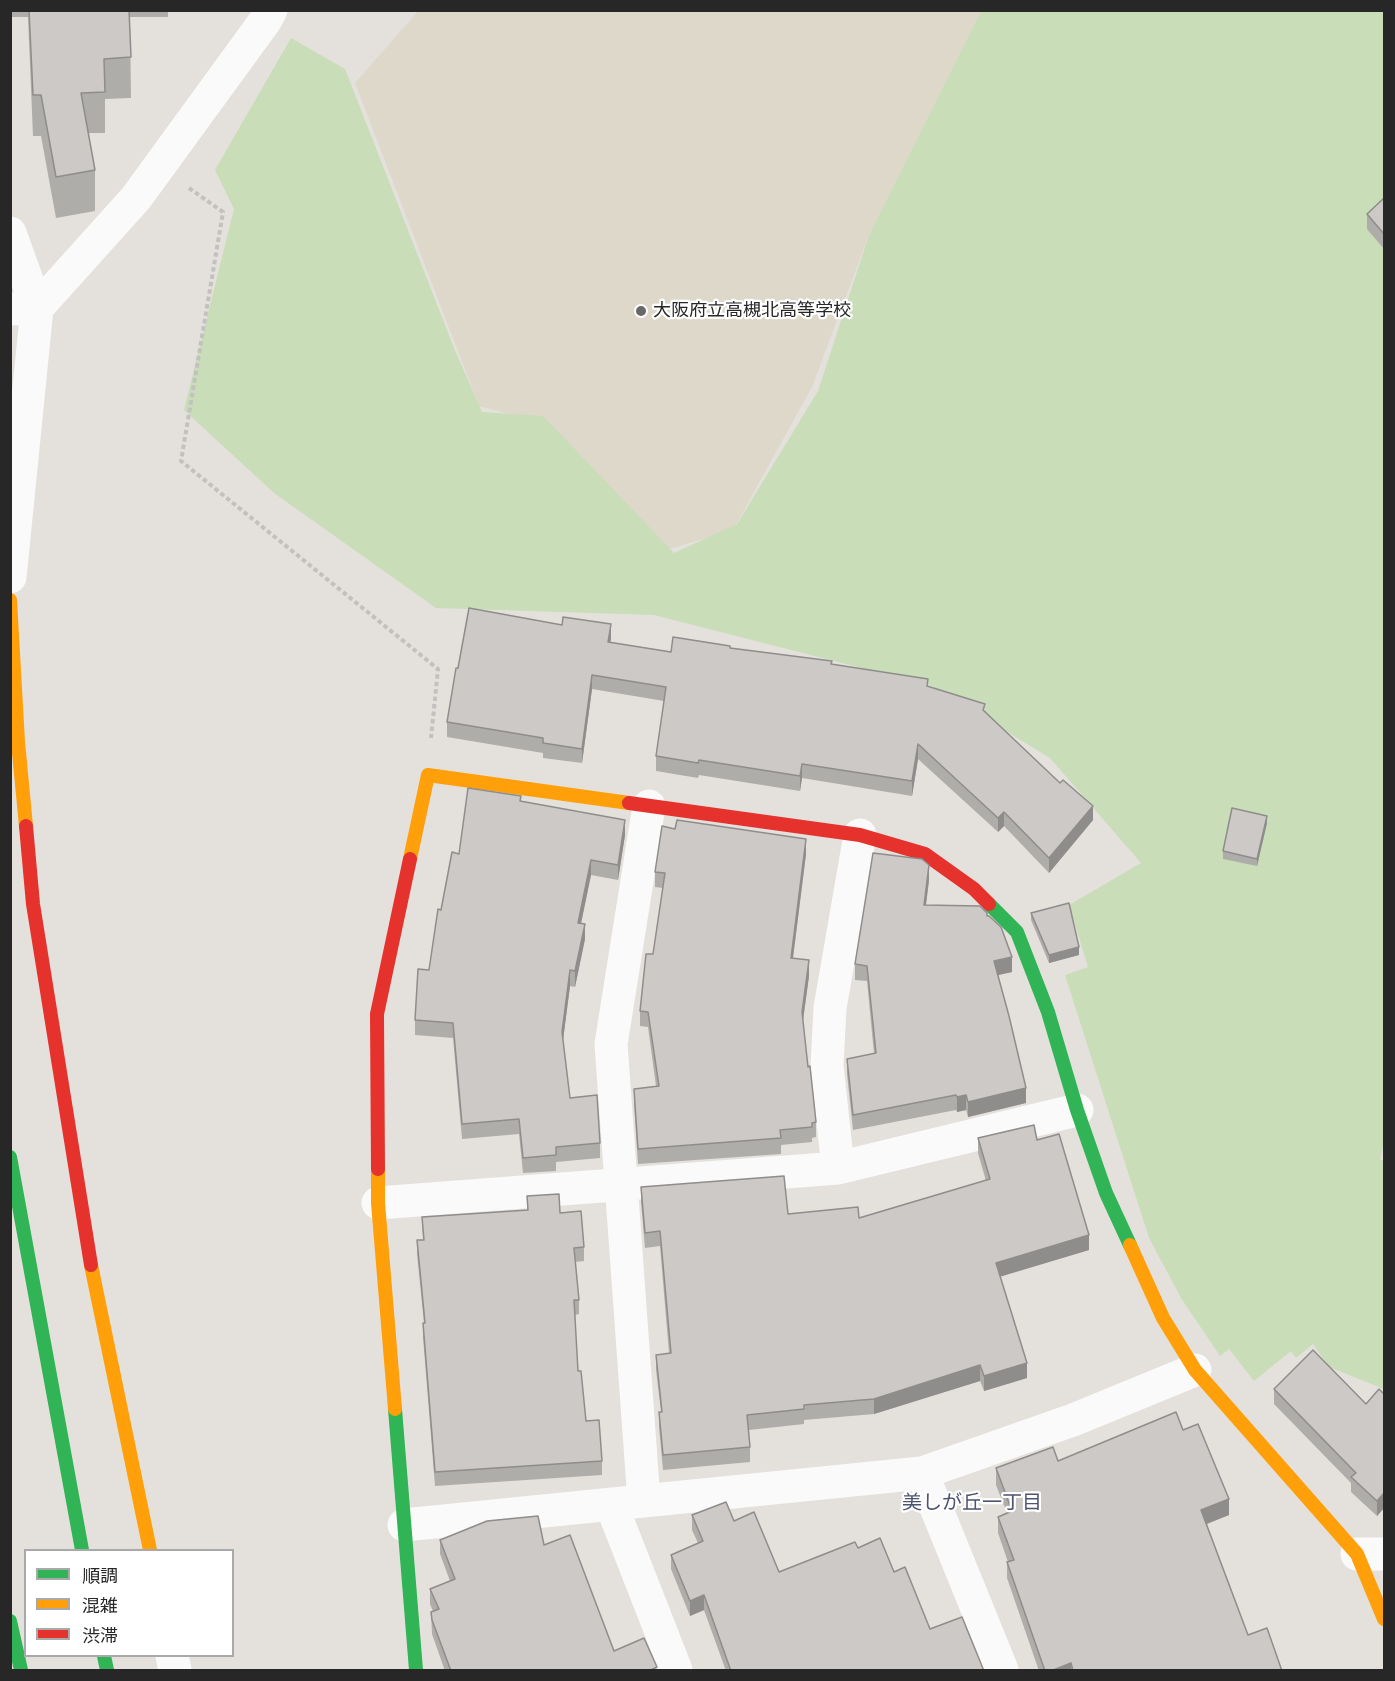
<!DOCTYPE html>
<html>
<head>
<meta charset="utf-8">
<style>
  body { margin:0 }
  #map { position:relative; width:1395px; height:1681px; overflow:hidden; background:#e4e1dc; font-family:"Varela Round","Noto Sans JP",sans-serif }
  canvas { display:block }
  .frame { position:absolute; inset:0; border:12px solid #272727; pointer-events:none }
  .legend { position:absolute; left:24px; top:1549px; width:210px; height:108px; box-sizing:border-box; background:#fff; border:2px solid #a9a9a9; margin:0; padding:8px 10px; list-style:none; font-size:18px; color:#272727 }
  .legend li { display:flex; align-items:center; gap:12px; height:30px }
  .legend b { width:30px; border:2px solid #a9a9a9 }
</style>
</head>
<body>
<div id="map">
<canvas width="1395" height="1681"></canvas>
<div class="frame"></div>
<ul class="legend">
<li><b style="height:8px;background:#30b455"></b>順調</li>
<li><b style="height:8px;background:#ff9f0a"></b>混雑</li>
<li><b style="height:8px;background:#e5322d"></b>渋滞</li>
</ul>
</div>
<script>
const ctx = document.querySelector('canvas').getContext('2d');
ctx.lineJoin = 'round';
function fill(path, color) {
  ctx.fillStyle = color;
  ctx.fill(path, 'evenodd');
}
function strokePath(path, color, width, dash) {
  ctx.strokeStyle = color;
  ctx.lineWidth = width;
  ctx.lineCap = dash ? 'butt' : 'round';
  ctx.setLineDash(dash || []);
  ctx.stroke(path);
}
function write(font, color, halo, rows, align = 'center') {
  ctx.font = font + ' "Varela Round","Noto Sans JP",sans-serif';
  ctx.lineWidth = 4.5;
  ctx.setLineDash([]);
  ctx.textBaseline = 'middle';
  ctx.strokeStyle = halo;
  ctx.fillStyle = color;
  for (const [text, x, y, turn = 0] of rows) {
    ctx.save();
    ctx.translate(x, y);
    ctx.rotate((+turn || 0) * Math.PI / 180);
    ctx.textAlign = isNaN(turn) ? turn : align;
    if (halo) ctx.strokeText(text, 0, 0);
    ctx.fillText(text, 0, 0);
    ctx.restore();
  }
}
const education = new Path2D(`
  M418,11H981L869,235L812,387L733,530L666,550L541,422L479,406L355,83Z`);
const green = new Path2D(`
  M981,11H1384V1143L1380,1159L1384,1161V1389L1329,1367L1313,1344L1296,1358L1291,1351L1254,1381L1229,1349L1220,1356L1181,1298L1149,1238L1065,975L1088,967L1069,905L1141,863L1050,758L932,686L654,615L436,608L274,493L184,410L234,209L215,170L291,38L345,69L454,348L482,412L543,416L674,553L737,524L818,391L869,235Z`);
const path = new Path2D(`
  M189,188L223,212L181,461L438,669L431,738`);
const street = new Path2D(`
  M10,233L37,308L10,577
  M10,309L37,308L136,198L265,21L271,10
  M838,1168L827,1066L830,1008L860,835
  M378,1203L838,1168L1077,1110
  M922,1473L1002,1670
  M644,1501L611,1044L649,806
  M611,1504L676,1670
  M404,1525L922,1473L1073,1420L1195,1370
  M1357,1554H1384
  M172,1656L175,1670`);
const fast = new Path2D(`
  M989,904L1017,932L1048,1012L1077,1110L1106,1193L1130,1245
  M10,1157L82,1550
  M395,1409L416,1670
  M10,1621L21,1670
  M104,1656L107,1670`);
const slow = new Path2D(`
  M10,600L18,742L26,826
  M410,859L428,775L629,803
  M378,1169V1203L395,1409
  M1130,1245L1163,1318L1195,1370L1357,1554L1384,1619
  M91,1265L150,1550`);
const jam = new Path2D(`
  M629,803L860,835L925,854L974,889L989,904
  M26,826L33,904L91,1265
  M378,1169L377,1014L410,859`);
const wall = new Path2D(`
  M10,10H168V17H130L131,98L105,99V133H88L95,170V211L56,218L41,136H33L28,17H10Z
  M1384,198V249L1367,229V214Z
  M611,639L610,642L671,652L730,648L832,664L928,686L985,711L1093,820L1049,873L1004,826L998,832L918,759L912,796L802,778L800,791L699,775L698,778L656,771V756L664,701L592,689L582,763L543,758V753L447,737V722L458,668Z
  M521,801L625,835L618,880L591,875L581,923L585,939L575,987L570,986L563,1040L570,1098L600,1143V1158L556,1162V1171L523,1173L519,1134L462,1139L453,1038L415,1035V1020L429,970L441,910L459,854Z
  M1267,823L1257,866L1223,859V851Z
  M806,854L793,958L809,976L803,1021L808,1067L816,1122V1137L812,1138V1142L781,1145V1154L638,1164L634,1104V1089L656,1086L648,1027L640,1026V1011L653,954L663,888L655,887V872Z
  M929,880L926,905L987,916L1012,972L998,975L1026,1103L968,1117L966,1110L957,1112L956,1110L853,1130L847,1074V1059L874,1054L867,981L855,980V964Z
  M1031,913L1079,955L1049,963L1031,920Z
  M978,1138L1037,1140L1089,1250L1000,1276L1027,1378L984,1391L980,1381L874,1414L804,1420V1424L749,1430L750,1447V1462L663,1470L659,1427V1412H661L656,1370V1355L669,1353L660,1246L645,1248L641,1202V1187L788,1214L859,1218L986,1181L978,1153Z
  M527,1196L560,1213L584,1247V1261L575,1262L579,1300V1314L575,1315L578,1371L586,1421L602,1461V1475L435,1486L423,1337L424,1323L417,1254V1240H423L422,1217L527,1210Z
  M1274,1389L1366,1404L1384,1394V1508L1377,1516L1351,1492V1483L1274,1404Z
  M1183,1430L1229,1515L1207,1524L1248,1635L1282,1671H1039L1007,1578V1562H1008L998,1533V1517L1007,1513L996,1485V1468L1058,1461Z
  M692,1515L734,1521L779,1572L858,1548L894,1572L930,1629L984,1671H726L704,1610L690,1616L671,1569V1555L698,1543L692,1530Z
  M440,1540L544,1545L614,1651L657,1671H445L432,1634L431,1612L433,1611L430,1604V1589L450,1581L440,1554Z`);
const shadedWall = new Path2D(`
  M611,624V639L608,657V642Z
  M592,675V689L582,763V749Z
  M918,744V759L912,796V781Z
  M802,764V778L800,791V776Z
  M1093,806V820L1049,873V858Z
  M1004,812V826L998,832V818Z
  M1267,816V823L1257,866V859Z
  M625,820V835L618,880V865Z
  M806,839V854L791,973V958Z
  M591,860V875L578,938V923Z
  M929,865V880L924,920V905Z
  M585,924V939L575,987V971Z
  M1079,947V955L1049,963V955Z
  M1012,957V972L994,976V961Z
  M809,960V976L802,1027V1012Z
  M570,970V986L562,1048V1032Z
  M1026,1088V1103L968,1117V1102Z
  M966,1095V1110L957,1112V1097Z
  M1089,1235V1250L996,1278V1263Z
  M1027,1363V1378L984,1391V1376Z
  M980,1365V1381L874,1414V1399Z
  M1384,1493V1508L1377,1516V1501Z
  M1229,1499V1515L1201,1526V1510Z
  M704,1595V1610L690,1616V1601Z
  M1071,1663V1671H1051Z`);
const building = new Path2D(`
  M29,10H129L131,57L104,59L105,92L81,93L95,170L56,177L41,95H33Z
  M1384,198V234L1367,214Z
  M469,608L562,625L563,617L611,624L608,642L671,652L673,637L730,646V648L832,661L831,664L928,679L927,686L985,704L983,710L1060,783L1063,780L1093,806L1049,858L1004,812L998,818L918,744L912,781L802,764L800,776L699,760L698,763L656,756L666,687L592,675L582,749L543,743V738L447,722L456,668H458Z
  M468,788L521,796L520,801L625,820L618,865L591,860L578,923L585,924L575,971L570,970L562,1032L570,1098L597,1095L600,1143L556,1147V1155L523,1158L519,1119L462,1124L453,1023L415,1020L418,969L429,970L438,909L441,910L452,852L459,854Z
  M1232,808L1267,816L1257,859L1223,851Z
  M677,820L806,839L791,958L809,960L802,1012L808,1067L810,1066L816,1122L812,1123V1127L780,1130L781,1138L638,1149L634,1089L659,1086L648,1012L640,1011L646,954H653L665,873L655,872L662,826L675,829Z
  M873,853L922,859L929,865L924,905L980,906L987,913V916H989L1001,927L1012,957L994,961L1009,1016L1026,1088L968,1102L966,1095L957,1097L956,1095L853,1115L847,1059L876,1053L867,966L855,964Z
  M1069,903L1079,947L1049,955L1031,913Z
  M1034,1125L1037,1140L1059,1134L1089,1235L996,1263L1027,1363L984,1376L980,1365L874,1399L804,1405V1409L747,1415L750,1447L663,1455L659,1412H662L656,1355L671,1353L660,1231L645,1233L641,1187L784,1176L788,1214L858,1207L859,1218L990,1179L978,1138Z
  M559,1194L560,1213L581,1211L584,1247L574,1248L579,1300H574L578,1371H581L586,1421L599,1420L602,1461L435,1472L423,1323H425L417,1240H424L422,1217L528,1210L527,1196Z
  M1313,1350L1366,1404L1379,1389L1384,1394V1493L1377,1501L1351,1477L1356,1473L1274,1389Z
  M1176,1412L1183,1430L1198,1424L1229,1499L1201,1510L1248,1635L1267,1628L1282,1671H1073L1071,1663L1051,1671H1045L1007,1562L1014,1560L998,1517L1012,1511L996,1468L1053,1447L1058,1461Z
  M726,1502L734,1521L754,1512L779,1572L855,1542L858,1548L880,1538L894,1572L905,1567L930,1629L962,1617L984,1671H731L704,1595L690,1601L671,1555L703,1541L692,1515Z
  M538,1516L544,1545L570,1535L614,1651L644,1638L657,1667L649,1671H451L432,1620L431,1612L439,1609L430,1589L455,1579L440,1540L487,1521Z`);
const markers = [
  [641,311,6,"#696866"]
];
const poiNames = [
  ["大阪府立高槻北高等学校",653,311]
];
const neighbourhoodNames = [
  ["美しが丘一丁目",972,1504]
];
fill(education, '#ded8cb');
fill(green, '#c8ddb8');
strokePath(path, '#c2c1c0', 4, [4.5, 3]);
strokePath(street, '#fbfafa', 33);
strokePath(fast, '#30b455', 14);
strokePath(slow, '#ff9f0a', 14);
strokePath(jam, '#e5322d', 14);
fill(wall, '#afadaa');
fill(shadedWall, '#8f8d8b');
fill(building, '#ccc9c6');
strokePath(building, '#8f8d8b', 1.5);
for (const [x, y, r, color] of markers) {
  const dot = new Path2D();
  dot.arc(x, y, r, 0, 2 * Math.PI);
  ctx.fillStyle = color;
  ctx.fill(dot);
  strokePath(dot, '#fff', 2);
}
write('18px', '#272727', '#fff', poiNames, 'left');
write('20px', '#4d5471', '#fff', neighbourhoodNames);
</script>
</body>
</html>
